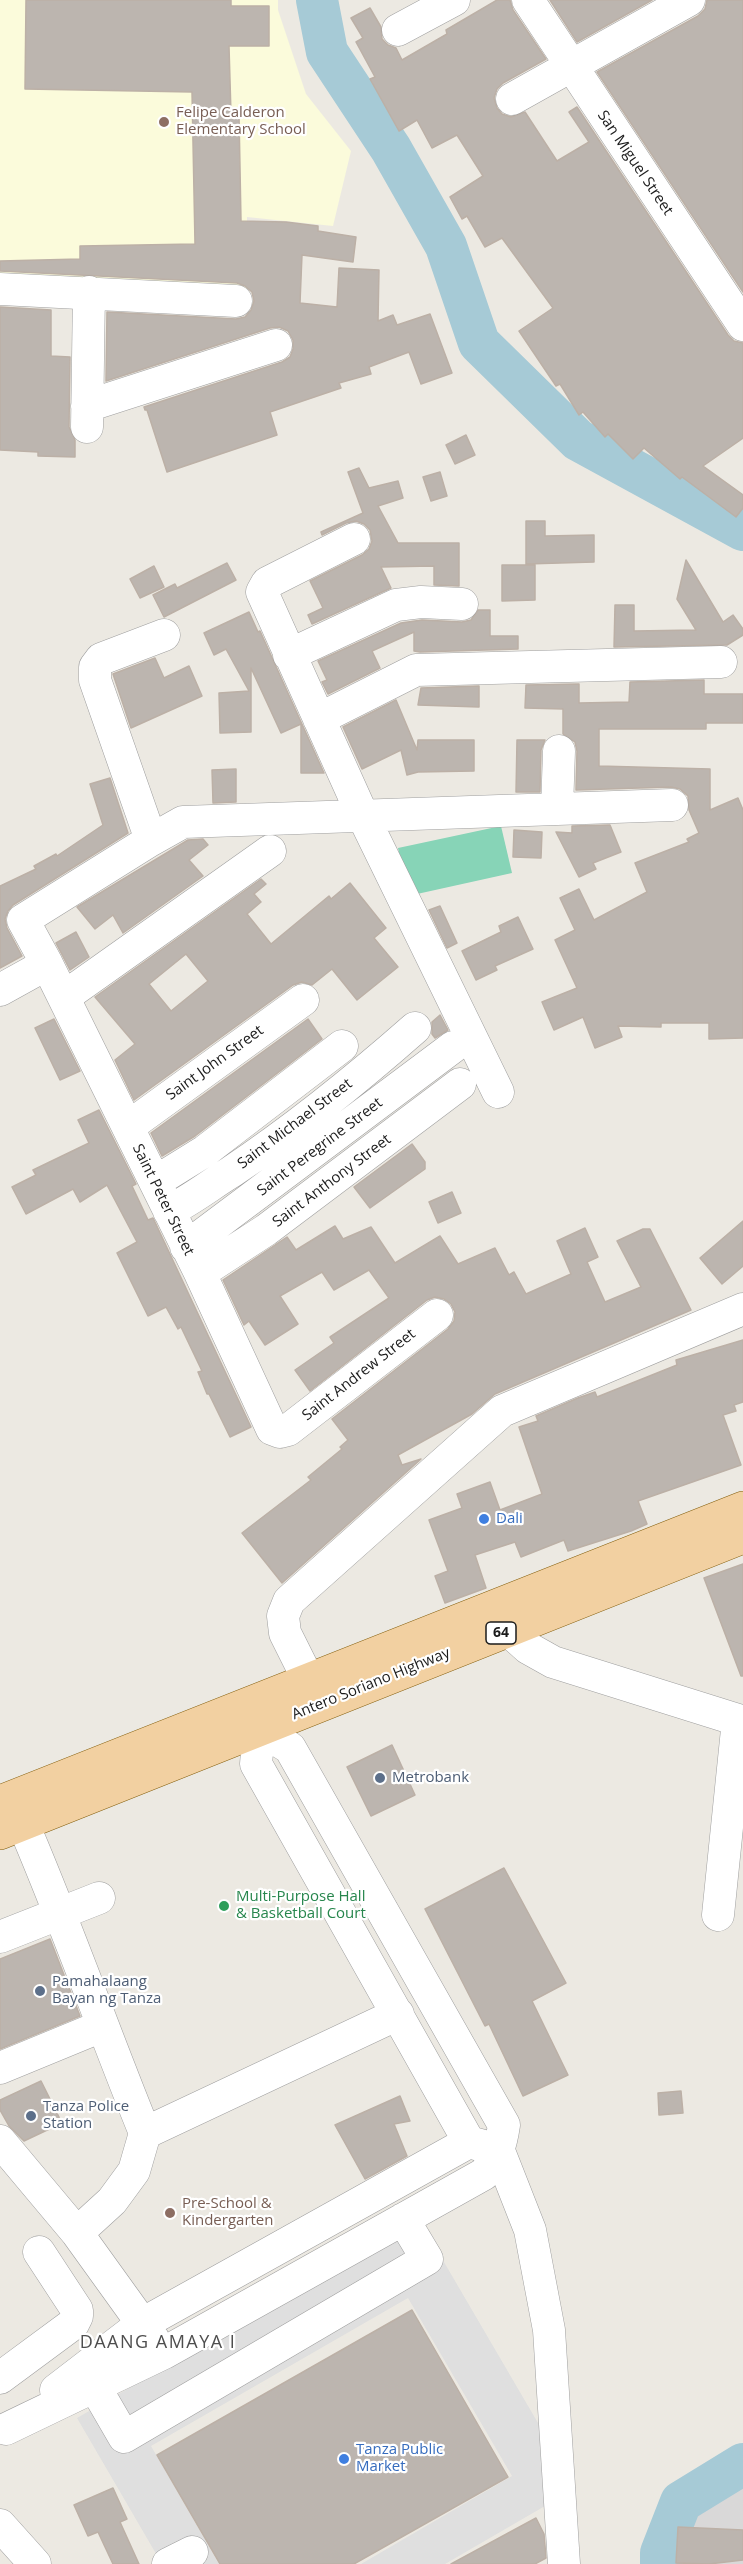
<!DOCTYPE html>
<html>
<head>
<meta charset="utf-8">
<style>
  body { margin:0 }
  canvas { display:block; background:#ece9e2 }
</style>
</head>
<body>
<canvas width="743" height="2564"></canvas>
<script>
const ctx = document.querySelector('canvas').getContext('2d');
ctx.lineJoin = 'round';
function fill(path, color) {
  ctx.fillStyle = color;
  ctx.fill(path, 'evenodd');
}
function strokePath(path, color, width, dash) {
  ctx.strokeStyle = color;
  ctx.lineWidth = width;
  ctx.lineCap = dash ? 'butt' : 'round';
  ctx.setLineDash(dash || []);
  ctx.stroke(path);
}
function write(font, color, halo, rows, align = 'center') {
  ctx.font = font + ' "Open Sans",sans-serif';
  ctx.lineWidth = 4.5;
  ctx.setLineDash([]);
  ctx.textBaseline = 'middle';
  ctx.strokeStyle = halo;
  ctx.fillStyle = color;
  for (const [text, x, y, turn = 0] of rows) {
    ctx.save();
    ctx.translate(x, y);
    ctx.rotate((+turn || 0) * Math.PI / 180);
    ctx.textAlign = isNaN(turn) ? turn : align;
    if (halo) ctx.strokeText(text, 0, 0);
    ctx.fillText(text, 0, 0);
    ctx.restore();
  }
}
const residential = new Path2D(`
  M743,2479V2564H673L670,2549L682,2510Z`);
const education = new Path2D(`
  M0,0H278V10L306,94L351,151L333,226L247,217V296L0,287Z`);
const pitch = new Path2D(`
  M501,826L512,873L408,896L398,848Z`);
const parking = new Path2D(`
  M420,2221L576,2488L445,2564H361L512,2476L408,2298L151,2446L219,2564H162L77,2418Z`);
const river = new Path2D(`
  M317,0L327,52L391,149L446,246L479,343L578,440L743,530
  M661,2564V2553L681,2502L743,2464`);
const building = new Path2D(`
  M26,0H231V6H269V46H229L231,114H239L241,221L286,222L318,226V231L356,237L353,262L302,255L300,303L337,307L339,268L379,270L378,321L393,315L397,325L430,314L452,373L421,384L409,352L369,367L371,374L339,383L341,388L270,412L277,435L167,472L147,410H145L144,407L282,362L290,357L293,349V340L288,331L279,327L270,328L106,381L107,312L236,319L245,317L251,310L254,301L252,292L245,286L237,283L0,271V261L80,259V246L195,244L192,92L25,89Z
  M497,0H510L513,10L546,59L503,83L497,89L494,98L497,108L502,114L511,117L525,112L557,161L589,142L569,112L577,107L728,335L734,341L743,343V438L703,466L743,495V508L736,517L682,477L680,479L644,448L633,459L608,434L605,437L583,412L579,415L560,384L556,386L519,331L553,308L502,238L485,247L467,216L462,219L450,197L483,176L457,135L432,148L417,120L399,131L370,79L375,77L356,42L363,38L351,18L370,8L381,27L382,39L388,45L396,48L402,60L447,34L446,30Z
  M550,0H652L577,42Z
  M707,0H743V292L597,72L698,16L705,9Z
  M0,307L51,310V356L70,357L69,427L75,440V457L38,456V452L0,450Z
  M466,435L475,455L455,464L446,445Z
  M359,468L369,488L398,481L403,498L378,506L398,543H459V586L434,585V566L381,567L391,588L312,624L308,615L323,608L310,581L362,555L369,549L372,541L370,530L364,524L356,521L346,523L322,535L321,532L363,513L348,472Z
  M440,472L447,496L431,501L423,477Z
  M526,521H545V536L594,535V562L526,564Z
  M686,560L723,622L733,615L743,629V635L727,645L614,647L615,605H634V631L696,630L677,599Z
  M227,563L236,580L164,617L153,595L175,584L177,588Z
  M502,565H535V600L502,601Z
  M154,566L164,587L140,598L130,579Z
  M478,610H490V636H518V649L420,652L414,651V632L372,651L380,668L328,694L322,682L327,680L318,661L401,623L422,620L462,622L471,620Z
  M249,612L258,632L260,631L324,773H301V724L281,733L251,668V732L220,733L219,693L249,691L226,649L214,655L204,633Z
  M155,658L164,678L189,666L202,696L131,728L113,674Z
  M704,680V694H743V723H706V729H599V766L710,769V810L738,798L743,810V1038L709,1039V1023H661V1027L618,1026L622,1037L595,1048L583,1017L554,1030L542,1002L577,988L555,940L575,930L560,898L579,889L594,920L647,892L635,863L689,842L687,839L699,833L689,810L688,796L680,789L671,787L576,790L577,751L575,742L563,734V709L525,708L526,685L579,684V703L629,702L630,682Z
  M479,686V707L418,705L421,688Z
  M396,700L417,750L418,740H474V771L418,772L407,775L401,750L362,769L343,727Z
  M517,740H545L541,750L540,792H516Z
  M236,769V802L213,803L212,770Z
  M110,778L128,833L13,905L8,911L5,919L7,928L22,956L0,968V886L36,869L34,866L56,854L57,856L103,825L90,784Z
  M610,825L621,852L593,863L596,869L579,877L556,832L572,833V826Z
  M514,830L542,832L541,858L513,857Z
  M203,839L208,845L189,860L203,876L123,933L113,915L95,929L77,907L188,840Z
  M261,879L266,884L254,894L261,902L247,914L271,944L329,896L331,899L350,883L386,928L374,938L398,967L357,1000L332,969L312,985L302,982L293,985L134,1100L115,1060L135,1044L95,997ZM186,954L208,981L171,1011L149,984Z
  M440,906L457,943L447,948L429,910Z
  M518,917L533,949L495,966L497,970L476,980L462,951L501,932L499,926Z
  M76,932L89,957L70,970L56,943Z
  M440,1015L448,1030L435,1038L432,1034V1022Z
  M54,1019L80,1071L60,1080L35,1028Z
  M308,1019L322,1039L195,1136L162,1156L151,1133Z
  M99,1110L136,1184L132,1186L148,1220L153,1218L154,1220L251,1427L230,1437L209,1394H207L198,1372L202,1371L181,1327L178,1329L166,1307L148,1316L117,1253L137,1242L107,1185L80,1202L73,1189L26,1214L12,1187L36,1175L33,1170L89,1143L78,1120Z
  M412,1144L425,1162V1169L370,1208L354,1187Z
  M452,1192L461,1213L438,1223L429,1202Z
  M743,1221V1266L722,1284L700,1258Z
  M335,1226L343,1239L371,1227L395,1263L440,1236L458,1264L495,1248L509,1275L514,1272L526,1294L571,1274L557,1241L585,1228L598,1257L587,1262L605,1302L641,1287L617,1241L643,1229H650L691,1310L495,1394L472,1414L398,1455L402,1465L421,1459L282,1583L242,1533L311,1480L308,1477L342,1449L340,1447L348,1440L332,1419L448,1329L454,1321L455,1312L451,1304L444,1299L435,1297L427,1300L310,1391L295,1370L334,1343L330,1337L389,1298L369,1270L334,1290L322,1272L280,1296L298,1324L265,1345L249,1321L244,1325L223,1280L287,1237L296,1250Z
  M743,1340V1402L734,1405L736,1411L723,1415L741,1465L638,1501L647,1524L631,1531L568,1551L564,1540L521,1557L515,1542L475,1555L486,1588L445,1603L435,1576L448,1571L429,1520L462,1508L457,1494L490,1482L500,1510L542,1494L519,1427L538,1421L536,1416L578,1398L595,1392L597,1397L677,1365L676,1360Z
  M743,1564V1676H741L704,1578Z
  M392,1745L415,1795L371,1816L347,1767Z
  M504,1868L566,1983L532,2001L568,2075L523,2096L489,2024L485,2026L425,1909Z
  M50,1939L80,2016L0,2049V1959Z
  M41,2081L62,2123L24,2141L9,2126L0,2110V2100Z
  M681,2091L683,2113L659,2115L658,2093Z
  M400,2096L410,2121L394,2124L407,2156L365,2179L335,2125Z
  M412,2310L508,2477L354,2564H220L157,2455Z
  M113,2488L127,2519L120,2522L139,2564H113L98,2532L88,2536L74,2505Z
  M536,2518L544,2534L546,2558L535,2564H451Z
  M678,2527L743,2530V2560L709,2564L676,2563Z`);
const minor = new Path2D(`
  M528,0L743,325
  M398,30L454,0
  M512,99L689,0
  M0,289L236,301
  M87,406L276,345
  M87,427L89,292
  M354,539L267,583L262,592L362,814L498,1092
  M289,655L396,605L421,602L462,604
  M319,719L416,670L721,662
  M557,809L559,751
  M151,840L95,680V667L101,659L164,635
  M0,990L47,964
  M64,997L270,851
  M128,1127L303,1000
  M155,1182L205,1151L342,1046
  M169,1211C191,1200 210,1185 231,1172C295,1129 356,1080 415,1028
  M186,1247L453,1047
  M200,1273L266,1230L460,1084
  M437,1315L288,1430L280,1432L272,1429L200,1273L47,964L23,920L151,840L183,822L672,805
  M499,1607L508,1630L528,1648L553,1662L738,1720L718,1915
  M320,1703L285,1633L283,1616L289,1601L502,1411L743,1309
  M251,1714L259,1729L256,1764L469,2142L487,2147
  M23,1824C67,1926 103,2030 145,2133
  M0,1937L99,1898
  M0,2068L102,2026
  M0,2141L77,2233L154,2340
  M499,2151L530,2230L549,2330L564,2564
  M77,2233L112,2201L134,2171L145,2133L398,2014
  M0,2378L73,2324L77,2316V2310L39,2252
  M95,2387L124,2437L427,2259L403,2219
  M56,2390L142,2324L469,2142
  M6,2429L164,2353L484,2174C497,2158 501,2145 504,2125L290,1748L259,1729
  M0,2525L35,2564
  M168,2564L192,2552`);
const major = new Path2D(`
  M0,1802L743,1508
  M0,1833L743,1537`);
const markers = [
  [164,122,6,"#8d6e63"],
  [484,1519,6,"#3f7fe0"],
  [380,1778,6,"#5c6f8a"],
  [224,1906,6,"#2e9e5b"],
  [40,1991,6,"#5c6f8a"],
  [31,2116,6,"#5c6f8a"],
  [170,2213,6,"#8d6e63"],
  [344,2459,6,"#3f7fe0"]
];
const shields = [
  [501,1633,30]
];
const shieldNames = [
  ["64",501,1633]
];
const educationNames = [
  ["Felipe Calderon",176,113],
  ["Elementary School",176,130],
  ["Pre-School &",182,2204],
  ["Kindergarten",182,2221]
];
const streetNames = [
  ["San Miguel Street",635,163,56],
  ["Saint John Street",215,1063,-36],
  ["Saint Michael Street",295,1124,-37],
  ["Saint Peregrine Street",320,1147,-37],
  ["Saint Anthony Street",332,1181,-37],
  ["Saint Peter Street",163,1200,64],
  ["Saint Andrew Street",359,1375,-38],
  ["Antero Soriano Highway",371,1684,-22]
];
const shopNames = [
  ["Dali",496,1519],
  ["Tanza Public",356,2450],
  ["Market",356,2467]
];
const serviceNames = [
  ["Metrobank",392,1778],
  ["Pamahalaang",52,1982],
  ["Bayan ng Tanza",52,1999],
  ["Tanza Police",43,2107],
  ["Station",43,2124]
];
const leisureNames = [
  ["Multi-Purpose Hall",236,1897],
  ["& Basketball Court",236,1914]
];
const quarterNames = [
  ["DAANG AMAYA I",158,2343]
];
fill(residential, '#d9d8d8');
fill(education, '#fbfbdb');
fill(pitch, '#87d4b7');
fill(parking, '#dfdfdf');
strokePath(river, '#a6cad6', 42);
fill(building, '#bcb5af');
strokePath(building, '#bcb0a6', 1.5);
strokePath(minor, '#9f9f9f', 33);
strokePath(major, '#845f0e', 34);
strokePath(minor, '#fff', 32);
strokePath(major, '#f2d0a1', 33);
for (const [x, y, r, color] of markers) {
  const dot = new Path2D();
  dot.arc(x, y, r, 0, 2 * Math.PI);
  ctx.fillStyle = color;
  ctx.fill(dot);
  strokePath(dot, '#fff', 2);
}
for (const [x, y, w] of shields) {
  const box = new Path2D();
  box.roundRect(x - w / 2, y - 11, w, 22, 4.5);
  ctx.fillStyle = '#fff';
  ctx.fill(box);
  strokePath(box, '#1b1b1b', 1.5);
}
write('bold 14px', '#1b1b1b', null, shieldNames);
write('15px', '#785e54', '#fff', educationNames, 'left');
write('15px', '#1b1b1b', '#fff', streetNames);
write('15px', '#366cbe', '#fff', shopNames, 'left');
write('15px', '#4e5e75', '#fff', serviceNames, 'left');
write('15px', '#27864d', '#fff', leisureNames, 'left');
ctx.letterSpacing = '1.5px';
write('18px', '#4e4e4e', '#fff', quarterNames);
ctx.letterSpacing = '0px';
</script>
</body>
</html>
